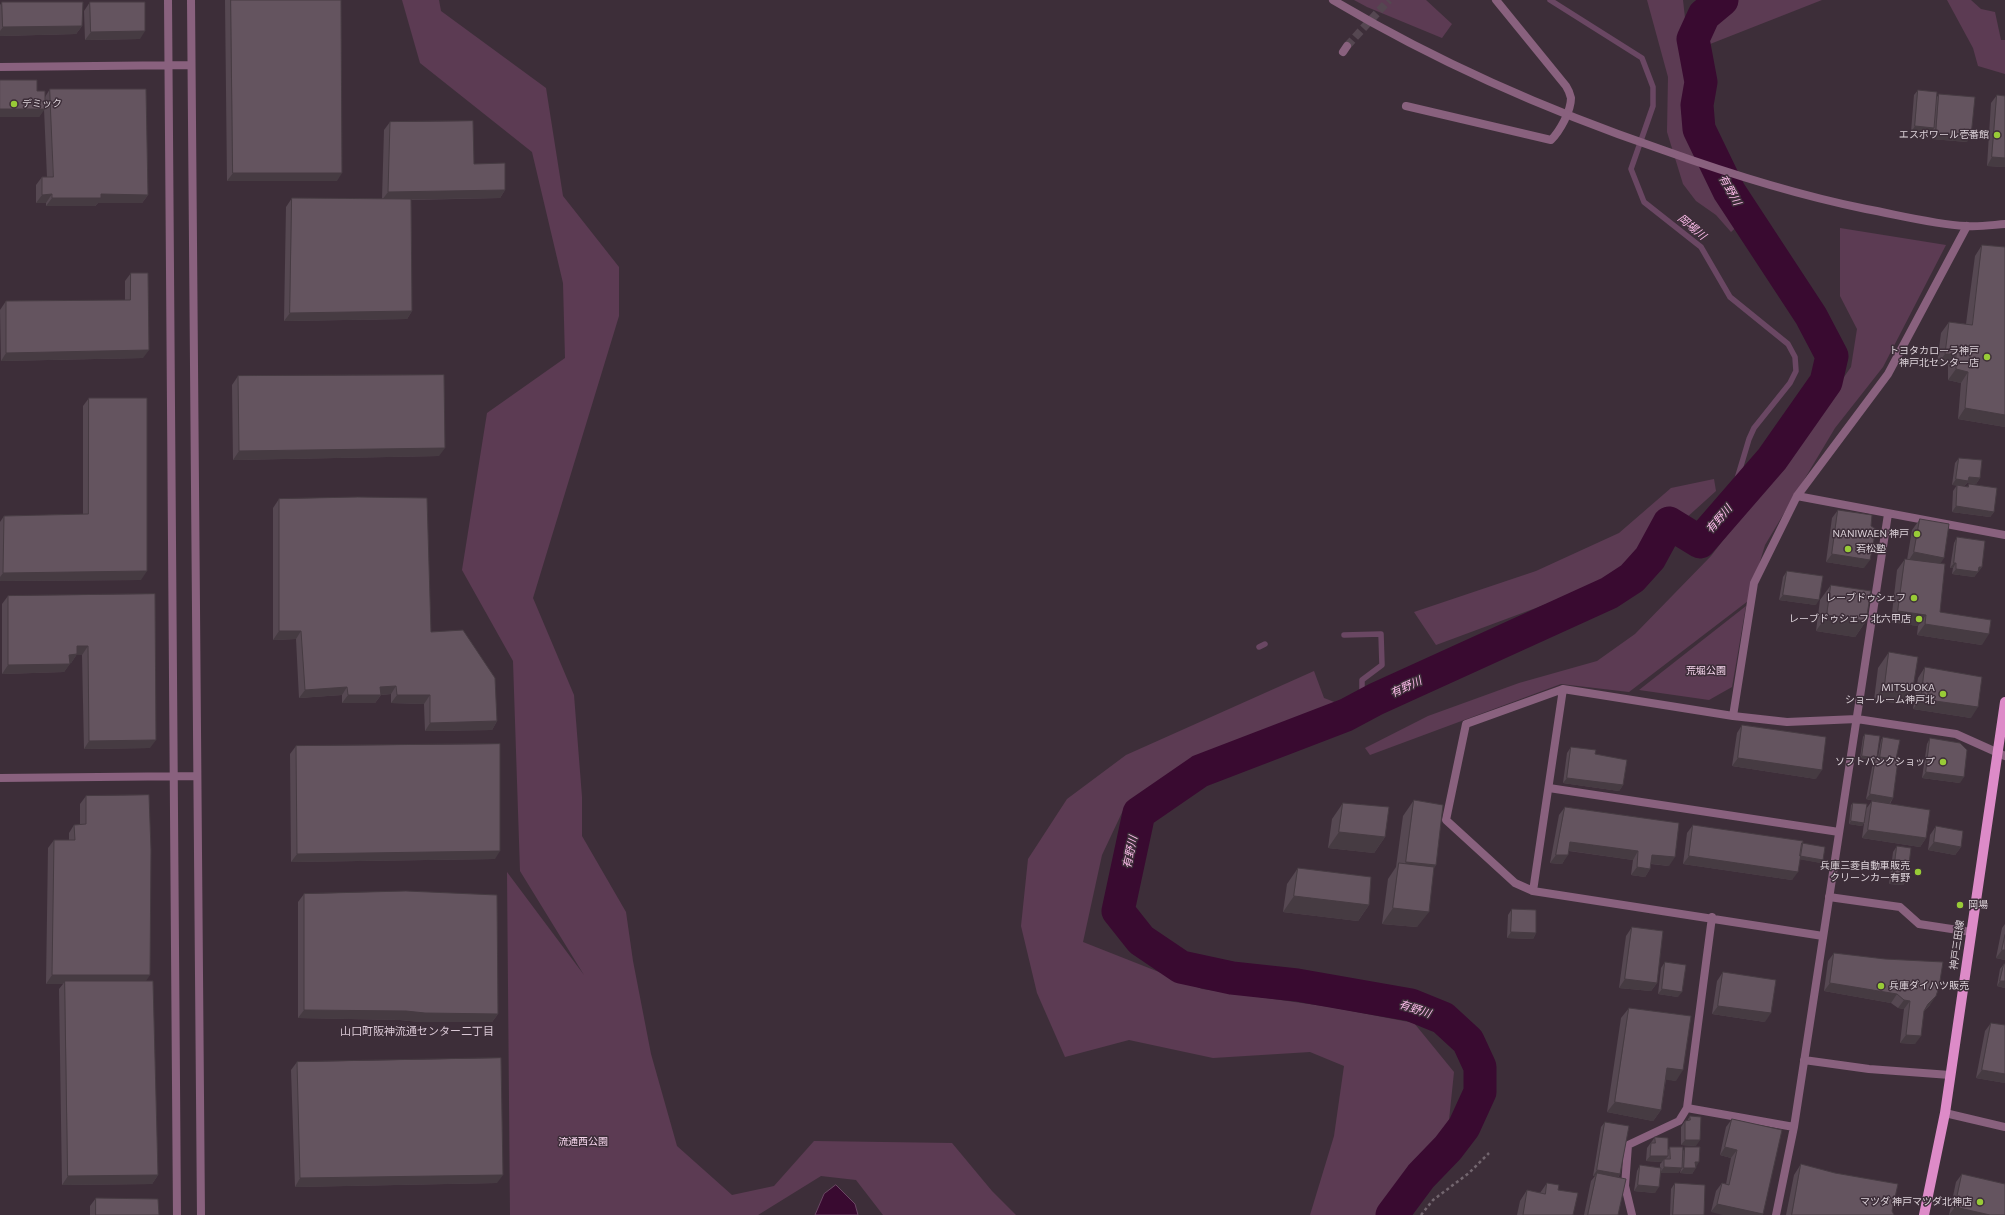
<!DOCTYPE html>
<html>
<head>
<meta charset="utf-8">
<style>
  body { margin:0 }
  canvas { display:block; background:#3d2e39 }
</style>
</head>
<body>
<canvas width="2005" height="1215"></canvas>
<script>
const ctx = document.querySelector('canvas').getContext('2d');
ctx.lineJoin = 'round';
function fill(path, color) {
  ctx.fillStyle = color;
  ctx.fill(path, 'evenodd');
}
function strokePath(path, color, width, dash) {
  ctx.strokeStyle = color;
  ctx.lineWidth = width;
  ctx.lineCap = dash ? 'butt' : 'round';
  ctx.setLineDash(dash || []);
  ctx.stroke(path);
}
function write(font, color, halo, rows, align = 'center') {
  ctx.font = font + ' Commissioner,"Noto Sans JP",sans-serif';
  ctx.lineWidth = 3;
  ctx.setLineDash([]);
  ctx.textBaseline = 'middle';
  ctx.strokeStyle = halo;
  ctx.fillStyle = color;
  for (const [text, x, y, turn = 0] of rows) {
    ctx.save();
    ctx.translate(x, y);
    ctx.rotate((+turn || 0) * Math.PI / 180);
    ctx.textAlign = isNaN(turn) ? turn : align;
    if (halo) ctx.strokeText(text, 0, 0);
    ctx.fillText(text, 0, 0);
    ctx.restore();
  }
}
const green = new Path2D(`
  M402,0H439L441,11L546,88L563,196L619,267V316L533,598L574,695L582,797V836L626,912L633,961L651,1054L677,1146L732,1195L774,1186L814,1141L952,1143L992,1191L1016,1215H883L856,1180L821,1176L758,1215H510L507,872L584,975L520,871L513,661L462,570L487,413L565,358L563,283L532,152L420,63Z
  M1354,0H1426L1452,24L1442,38L1367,7Z
  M1647,0H1683L1692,81L1681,113L1695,142L1742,222L1731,232L1716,215L1696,201L1683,184L1667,132L1668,77Z
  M1709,0H1822L1705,46L1696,14Z
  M1947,0H1971L1981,9L1995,12L2001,40H2005V74L1978,66L1973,48Z
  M1840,228L1946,245L1883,367L1835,428L1765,545L1748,601L1629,692L1561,684L1370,755L1365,748L1428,716L1519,683L1597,661L1635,634L1711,556L1800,440L1851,367L1857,329L1840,296Z
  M1714,479L1716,491L1622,576L1436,645L1414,612L1536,571L1619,533L1671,488Z
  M1746,606L1732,687L1709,700L1639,690Z
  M1314,671L1324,698L1342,705L1186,771L1126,804L1102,855L1083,942L1202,989L1330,1007L1414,1023L1454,1072L1449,1120L1409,1176L1386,1215H1310L1334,1136L1344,1066L1310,1052L1213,1058L1129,1040L1065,1057L1037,993L1021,926L1028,859L1067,799L1126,755Z`);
const water = new Path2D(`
  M836,1185L855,1204L858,1215H815L824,1194Z`);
const stream = new Path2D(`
  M1550,0L1642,58L1653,87V106L1631,169L1644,202L1701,247L1730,297L1788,344L1795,357L1796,371L1790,383L1754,428L1749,439L1728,509
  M1344,635L1381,634L1382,665L1362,680V695L1366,704
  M1259,647L1265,644`);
const river = new Path2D(`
  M1392,1215L1421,1176L1448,1148L1464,1127L1480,1092V1067L1468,1041L1443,1018L1411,1005L1297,985L1232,978L1181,967L1141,940L1118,911L1139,813L1200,771L1346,715L1376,699L1609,593L1632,578L1650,558L1669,523L1700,542L1772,459L1826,382L1832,356L1811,316L1729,191L1699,129L1697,105L1701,82L1693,39L1704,15L1722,0`);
const minorTunnel = new Path2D(`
  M1347,46L1389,0`);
const path = new Path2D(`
  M1421,1215L1433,1200L1469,1173L1489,1153`);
const service = new Path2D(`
  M1829,897L1900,907L1919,924L1971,932`);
const minor = new Path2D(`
  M1343,52L1347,46
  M1406,106L1551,140C1560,131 1571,111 1571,98C1570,94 1568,89 1566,86L1496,0
  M1797,496L2005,535
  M1733,716L1754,583L1797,496L1888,374L1967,226
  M1549,788L1839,832
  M1533,891L1563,689
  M1712,917L1687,1108L1794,1127
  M1823,936L1533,891L1515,883L1446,820L1466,724L1563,689L1733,716L1787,722L1857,719L1956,734L2005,756
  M1804,1060L1869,1069L1950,1075
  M1945,1113L2005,1127
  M1632,1215L1625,1186L1628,1145L1679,1121L1687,1108
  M1776,1215L1794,1127L1888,514`);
const tertiary = new Path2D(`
  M168,0L177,1215
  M191,0L201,1215
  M1333,0C1437,62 1549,111 1663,150C1730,174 1797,195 1866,209C1899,215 1932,224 1966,226C1979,227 1992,225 2005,224
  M0,67L191,65
  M0,778L197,776`);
const primary = new Path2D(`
  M1924,1215L1945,1113L2005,702`);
const wall = new Path2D(`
  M0,0V5L2,2L82,26L76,34L0,36Z
  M225,0H341L337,181H227Z
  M90,2L140,39L85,40L84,11Z
  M50,89L148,195L142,203H98L95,206H46V203H36V185L42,177H47L44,109L39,117L37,91L45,97Z
  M1918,90L1937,97L1939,94L1967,142L1932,139V131L1930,133L1911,132L1914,95Z
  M1997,95L2005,96V167L1987,166L1991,103Z
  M390,122L474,164L505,190L500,198L411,200L412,311L407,319L284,321L286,207L292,198L382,199L384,130Z
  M1982,245L2005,247V427L1958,419L1961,383L1948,380V365L1937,364L1941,333L1949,322L1966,324L1975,256Z
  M131,273L143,358L1,361L0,310L6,301L125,300V281Z
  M238,376L439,456L233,460L232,385Z
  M89,398L141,580L0,581V522L4,516L83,514V406Z
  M1959,458L1980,478L1976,484L1967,483L1964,486L1952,485L1955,463Z
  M1969,484L1994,512L1990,517L1952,512L1953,491L1957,485L1967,487Z
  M279,499L431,632L497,721L492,730L425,731L424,704L391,703V694L381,695L375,703H342V695L299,698L296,639L273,640V508Z
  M1838,510L1864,568L1826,562L1832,518Z
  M1920,519L1940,563V612L1982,645L1917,635L1918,626L1891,622L1897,570L1905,559L1907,560L1912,530Z
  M1957,537L1982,567L1974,577L1952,574L1953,568H1950L1954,543Z
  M1787,571L1816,605L1779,600L1783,577Z
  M1831,585L1866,621L1855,637L1816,631L1820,600Z
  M155,594L150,748L84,749L82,655L77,654L71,663H70L64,672L2,674V604L8,596Z
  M1889,652L1913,688L1902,704L1874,700L1878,668Z
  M1925,667L1971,718L1913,709L1918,678Z
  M1742,725L1816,779L1732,766L1737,733Z
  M1865,734L1877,757H1878L1881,740L1883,737L1896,759L1893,798L1890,804L1926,838L1920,847L1862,838L1866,809L1872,801L1879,802L1866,799L1873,762L1874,760L1860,758L1863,737Z
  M1930,738L1960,783L1922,778L1927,744Z
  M296,746L495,859L291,862L290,754Z
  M1571,747L1595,754L1623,785L1619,791L1563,783L1567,753Z
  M86,796L146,981L158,1175L152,1184L62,1185L59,989L63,984H46L48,848L54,840H69V833L74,825H80V804Z
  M1414,800L1436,865L1434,868L1417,927L1382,924L1388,879L1396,867L1403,816Z
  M1343,803L1385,837L1374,853L1328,848L1332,819Z
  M1853,803L1864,823L1862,826L1849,824L1851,805Z
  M1565,807L1669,866L1651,864L1650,869L1645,877L1631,875L1633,860L1569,851L1562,864L1550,863L1559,815Z
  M1693,825L1802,843L1823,860L1821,863L1800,859L1792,880L1683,864L1687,833Z
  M1936,826L1961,847L1955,855L1928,850L1930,835Z
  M1897,846L1907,880L1903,885L1889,884L1893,852Z
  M1298,868L1369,905L1358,921L1283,912L1287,884Z
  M304,894L498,1014L492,1022H419L400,1020L298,1018V902Z
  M1512,909L1536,933L1533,939L1507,938L1508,915Z
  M2005,924V960L1996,958L2002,928Z
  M1632,927L1657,983L1651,991L1619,988L1626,936Z
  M1834,953L1930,1005L1924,1011L1915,1044L1900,1043L1904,1009L1898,1008L1891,1003L1824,991L1828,961Z
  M1665,962L1678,997L1658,994L1661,968Z
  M2004,964L2005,988L1997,986L2000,969Z
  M1723,972L1765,1022L1712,1014L1717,981Z
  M1629,1008L1676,1081L1666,1079L1661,1110L1653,1121L1607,1112L1621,1018Z
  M1991,1023L2005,1083L1976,1078L1985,1031Z
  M297,1062L497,1183L295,1187L291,1070Z
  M1690,1116L1696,1146L1681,1145V1127L1685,1121H1687Z
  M1732,1119L1782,1130L1711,1212L1716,1191L1722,1183L1726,1184L1731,1158L1720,1155L1726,1127Z
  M1605,1122L1620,1174L1618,1178V1215H1584L1591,1181L1595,1176H1593L1601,1127Z
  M1655,1137L1668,1150L1670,1147L1683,1151L1685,1147L1696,1167L1692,1174L1680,1173L1681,1169L1678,1173H1660L1655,1193L1634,1191L1637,1171L1640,1165L1660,1168V1164L1662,1162L1646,1161L1647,1148Z
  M1801,1164L1892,1211L1894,1215H1786L1794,1175Z
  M1962,1174L2005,1215H1949L1956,1182Z
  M1547,1183L1558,1190L1573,1215H1517L1520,1201L1527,1190L1540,1193Z
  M1675,1183L1704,1215H1670L1671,1189Z
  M96,1198L159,1215H90V1206Z`);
const shadedWall = new Path2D(`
  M82,26L76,34L0,36V31L3,27Z
  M145,31L140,39L85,40L91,32Z
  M0,109H45L39,117H0Z
  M1915,126L1934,128L1930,133L1911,132Z
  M1936,133L1971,136L1967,142L1932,139Z
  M1992,157L2005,158V167L1987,166Z
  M233,173H342L337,181H227Z
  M505,190L500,198L382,200L388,192Z
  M52,194L46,203H36L42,195Z
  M101,194L148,195L142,203H98L95,206H46L52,198Z
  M412,311L407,319L284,321L290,313Z
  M149,350L143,358L1,361L6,353Z
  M1945,354H1956L1948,365L1937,364Z
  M1956,369L1968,372L1961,383L1948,380Z
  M1965,408L2005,415V427L1958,419Z
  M445,448L439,456L233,460L239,451Z
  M1969,477L1980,478L1976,484L1967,483L1964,486L1952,485L1956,479Z
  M1956,506L1994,512L1990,517L1952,512Z
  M1914,552L1944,558L1937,569L1907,563Z
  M1832,554L1870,560L1864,568L1826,562Z
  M1954,563H1956L1953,568H1950Z
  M1982,567L1974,577L1952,574L1956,569Z
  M147,571L141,580L0,581V577L3,573Z
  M1783,595L1819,600L1816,605L1779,600Z
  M1898,611L1926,615L1918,626L1891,622Z
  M1827,615L1866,621L1855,637L1816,631Z
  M1925,624L1989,634L1982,645L1917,635Z
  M279,631H301L296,639L273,640Z
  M77,646H88L82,655L71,654Z
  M77,654L71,663H63L69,655Z
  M70,664L64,672L2,674L8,665Z
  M1885,684L1913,688L1902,704L1874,700Z
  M396,686L391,694L380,695H381L375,703H342L348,695L380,687Z
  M347,687L342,695L299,698L305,690Z
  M397,695H430L424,704L391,703Z
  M1921,699L1978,707L1971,718L1913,709Z
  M497,721L492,730L425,731L430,723Z
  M156,740L150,748L84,749L89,741Z
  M1862,756L1876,758L1874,760L1860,758Z
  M1738,758L1822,770L1816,779L1732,766Z
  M1926,772L1964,777L1960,783L1922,778Z
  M1567,778L1623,785L1619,791L1563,783Z
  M1870,794L1893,798L1889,804L1866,799Z
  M1851,821L1864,823L1862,826L1849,824Z
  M1868,830L1926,838L1920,847L1862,838Z
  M1339,832L1385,837L1374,853L1328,848Z
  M1570,842L1638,851L1633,860L1564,850Z
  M1934,842L1961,847L1955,855L1928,850Z
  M500,851L495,859L291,862L297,854Z
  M1556,855H1568L1562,864L1550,863Z
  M1652,855L1675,857L1669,866L1646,863Z
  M1689,856L1798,872L1792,880L1683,864Z
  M1799,856L1823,860L1821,863L1797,859Z
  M1406,862L1436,865L1425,881L1398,874Z
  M1637,867L1650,869L1645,877L1631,875Z
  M1893,878L1907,880L1903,885L1889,884Z
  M1294,896L1369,905L1358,921L1283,912Z
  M1393,908L1429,912L1417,927L1382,924Z
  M1511,932L1536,933L1533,939L1507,938Z
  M2002,950H2005V960L1996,958Z
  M52,975H150L144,984L65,981L63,984H46Z
  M1625,979L1657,983L1651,991L1619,988Z
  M2000,981H2005V988L1997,986Z
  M1830,983L1897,994L1891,1003L1824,991Z
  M1662,989L1682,992L1678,997L1658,994Z
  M1936,996L1930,1005L1922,1012L1928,1004Z
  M1904,1000L1910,1001L1904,1009L1898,1008Z
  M1718,1006L1771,1013L1765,1022L1712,1014Z
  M304,1010L406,1011L498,1014L492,1022H419L400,1020L298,1018Z
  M1906,1035L1921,1036L1915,1044L1900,1043Z
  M1667,1068L1683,1070L1676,1081L1660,1079Z
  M1982,1070L2005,1074V1083L1976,1078Z
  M1615,1102L1661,1110L1653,1121L1607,1112Z
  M1685,1140H1700L1696,1146L1681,1145Z
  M1725,1147L1737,1150L1731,1158L1720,1155Z
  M1650,1156H1668L1664,1161V1159L1662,1162L1646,1161Z
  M1695,1162H1699L1696,1167Z
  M1664,1167L1682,1168L1678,1173H1660Z
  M1684,1168H1696L1692,1174L1680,1173Z
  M1597,1170L1620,1174L1616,1180L1597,1173L1595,1176H1593Z
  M158,1175L152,1184L62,1185L68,1176Z
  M503,1175L497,1183L295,1187L300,1178Z
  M1638,1185L1659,1187L1655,1193L1634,1191Z
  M1717,1204L1763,1214V1215H1723L1711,1212Z
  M1955,1207L1990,1215H1949Z`);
const building = new Path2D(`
  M231,0H341L342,173H233Z
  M2,2H83L82,26L3,27Z
  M90,2H145V31L91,32Z
  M0,80H37V91H45V109H0Z
  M50,89H146L148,195L101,194V198H52V194L42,195V177H53Z
  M1918,90L1937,92L1934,128L1915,126Z
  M1939,94L1975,97L1971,136L1936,133Z
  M1997,95L2005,96V158L1992,157Z
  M473,121L474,164L505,163V190L388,192L390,122Z
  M292,198L411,199L412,311L290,313Z
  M1982,245L2005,247V415L1965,408L1968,372L1956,369V354H1945L1949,322L1972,325Z
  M131,273H148L149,350L6,353V301L130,300Z
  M444,375L445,448L239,451L238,376Z
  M89,398H147V571L3,573L4,516L88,514Z
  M1959,458L1982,460L1980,478L1969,477L1968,481L1956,479Z
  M1969,484L1997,488L1994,512L1956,506L1957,485L1968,487Z
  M358,497L427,498L431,632L463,630L495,678L497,721L430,723V695H397L396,686L380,687L381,695H348L347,687L305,690L301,631H279V499Z
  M1838,510L1872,515L1871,526L1876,529L1870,560L1832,554Z
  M1920,519L1949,524L1944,558L1914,552Z
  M1957,537L1985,541L1982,567H1979L1978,572L1956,569V563H1954Z
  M1905,559L1945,564L1940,612L1991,620L1989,634L1925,624L1926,615L1898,611Z
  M1787,571L1823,576L1819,600L1783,595Z
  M1831,585L1871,591L1866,621L1827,615Z
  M155,594L156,740L89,741L88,646H77V654L69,655L70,664L8,665V596Z
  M1889,652L1918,657L1913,688L1885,684Z
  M1925,667L1982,677L1978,707L1921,699Z
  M1742,725L1826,737L1822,770L1738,758Z
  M1865,734L1880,736L1877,757H1876V758L1862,756Z
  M1883,737L1900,740L1896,759L1880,757Z
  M1930,738L1960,743L1967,750L1964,777L1926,772Z
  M500,744V851L297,854L296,746Z
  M1571,747L1596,750L1595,754L1627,760L1623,785L1567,778Z
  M1876,757L1898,760L1893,798L1870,794Z
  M149,795L151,850L150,975H52L54,840H75L74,825L86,824V796Z
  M1414,800L1443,805L1436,865L1406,862Z
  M1872,801L1930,810L1926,838L1868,830Z
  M1343,803L1389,807L1385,837L1339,832Z
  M1853,803L1867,804L1864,823L1851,821Z
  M1565,807L1679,823L1675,857L1652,855L1650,869L1637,867L1638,851L1570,842L1568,855H1556Z
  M1693,825L1803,841L1798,872L1689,856Z
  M1936,826L1963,831L1961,847L1934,842Z
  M1802,843L1825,847L1823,860L1800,856Z
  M1897,846L1911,848L1907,880L1893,878Z
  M1399,863L1434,867L1429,912L1393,908Z
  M1298,868L1371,877L1369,905L1294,896Z
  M406,891L497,895L498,1014L425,1013L406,1011L304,1010V894Z
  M1512,909L1536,910V933L1511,932Z
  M1632,927L1663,931L1657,983L1625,979Z
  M2005,935V950H2002Z
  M1834,953L1885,959L1943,962L1939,987L1936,996L1928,1004L1924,1011L1921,1036L1906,1035L1910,1001L1904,1000L1897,994L1830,983Z
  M1665,962L1686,965L1682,992L1662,989Z
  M2004,964H2005V981H2000Z
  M1723,972L1776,980L1771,1013L1718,1006Z
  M65,981H153L158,1175L68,1176Z
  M1629,1008L1691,1016L1683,1070L1667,1068L1661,1110L1615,1102Z
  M1991,1023L2005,1025V1074L1982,1070Z
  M501,1058L503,1175L300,1178L297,1062Z
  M1690,1116L1701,1117L1700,1140H1685V1121L1690,1120Z
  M1732,1119L1782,1130L1763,1214L1717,1204L1722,1183L1729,1185L1737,1150L1725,1147Z
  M1605,1122L1629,1126L1620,1174L1597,1170Z
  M1655,1137L1668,1138V1156H1650L1651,1143H1655Z
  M1670,1147H1683L1682,1168L1664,1167V1159H1670Z
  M1685,1147H1700L1699,1162H1695L1696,1168H1684Z
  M1801,1164L1835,1173L1898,1184L1892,1211L1894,1215H1792Z
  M1640,1165L1661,1168L1659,1187L1638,1185Z
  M1597,1173L1626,1179L1618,1215H1588Z
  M1962,1174L2005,1184V1215H1990L1955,1207Z
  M1547,1183L1559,1185L1558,1190L1578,1193L1573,1215H1523L1527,1190L1545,1194Z
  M1675,1183L1705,1185L1704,1215H1673Z
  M96,1198L158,1199L159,1215H96Z`);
const markers = [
  [14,104,4,"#98cb37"],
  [1997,135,4,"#98cb37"],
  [1987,357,4,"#98cb37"],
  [1917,534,4,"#98cb37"],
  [1848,549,4,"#98cb37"],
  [1914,598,4,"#98cb37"],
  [1919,619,4,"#98cb37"],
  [1943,694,4,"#98cb37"],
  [1943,762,4,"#98cb37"],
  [1918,872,4,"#98cb37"],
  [1960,905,4,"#98cb37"],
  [1881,986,4,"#98cb37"],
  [1980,1202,4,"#98cb37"]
];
const poiNames = [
  ["デミック",22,104,"left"],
  ["エスポワール壱番館",1989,135],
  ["トヨタカローラ神戸",1979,351],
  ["神戸北センター店",1979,363],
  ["NANIWAEN 神戸",1909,534],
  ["若松塾",1856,549,"left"],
  ["レーブドゥシェフ",1906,598],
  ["レーブドゥシェフ 北六甲店",1911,619],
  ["MITSUOKA",1935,688],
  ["ショールーム神戸北",1935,700],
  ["ソフトバンクショップ",1935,762],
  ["兵庫三菱自動車販売",1910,866],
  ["クリーンカー有野",1910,878],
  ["岡場",1968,905,"left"],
  ["兵庫ダイハツ販売",1889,986,"left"],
  ["マツダ 神戸マツダ北神店",1972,1202]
];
const parkNames = [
  ["荒堀公園",1706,671],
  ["流通西公園",583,1142]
];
const streetNames = [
  ["神戸三田線",1957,945,-82]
];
const waterNames = [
  ["有野川",1730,190,61],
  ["岡場川",1692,227,40],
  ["有野川",1719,519,-49],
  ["有野川",1406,687,-25],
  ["有野川",1130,852,-78],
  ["有野川",1415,1009,18]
];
const neighbourhoodNames = [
  ["山口町阪神流通センター二丁目",417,1031]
];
fill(green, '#5c3b53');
fill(water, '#390a30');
strokePath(water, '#6a4763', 1);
strokePath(stream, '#6a4763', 5.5);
strokePath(river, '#390a30', 33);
strokePath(minorTunnel, '#554751', 8, [8, 4]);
strokePath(path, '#73666f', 2.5, [3, 3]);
strokePath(service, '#89617e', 8);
strokePath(minor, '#89617e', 8);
strokePath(tertiary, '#89617e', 8);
strokePath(primary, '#dd8bc8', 10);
fill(wall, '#564852');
fill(shadedWall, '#463b42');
fill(building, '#64545f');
strokePath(building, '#463b42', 1);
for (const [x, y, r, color] of markers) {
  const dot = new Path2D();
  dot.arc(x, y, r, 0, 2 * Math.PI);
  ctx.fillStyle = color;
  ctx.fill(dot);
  strokePath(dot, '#3d2e39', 1.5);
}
write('10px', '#ded4db', '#3d2e39', poiNames, 'right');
write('10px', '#f7d6ed', '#3d2e39', parkNames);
write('10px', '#ded4db', '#3d2e39', streetNames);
write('italic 11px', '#fcbbe9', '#3d2e39', waterNames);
write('11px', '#dac8d5', '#3d2e39', neighbourhoodNames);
</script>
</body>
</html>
